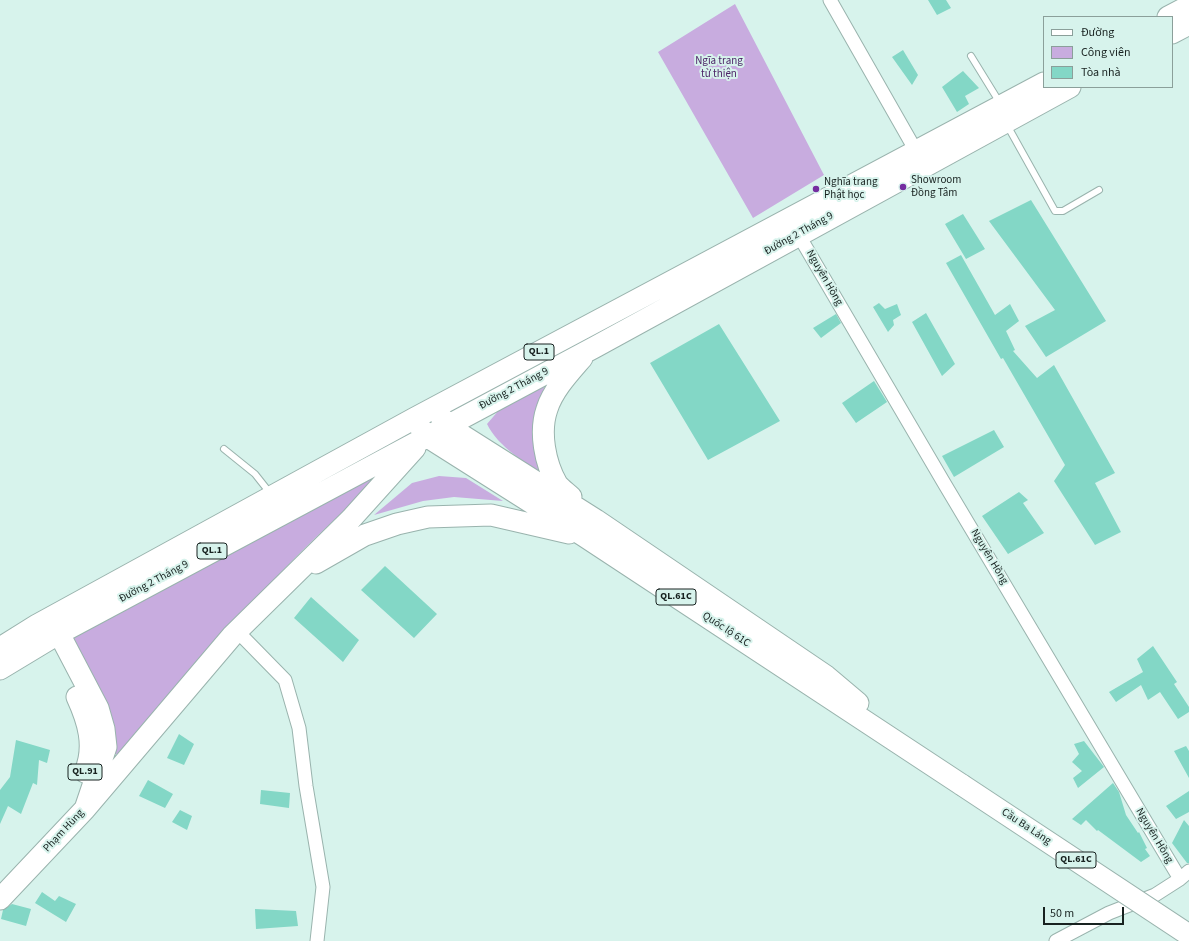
<!DOCTYPE html>
<html>
<head>
<meta charset="utf-8">
<style>
  body { margin:0 }
  #map { position:relative; width:1189px; height:941px; overflow:hidden; background:#d7f3ec; font-family:"Source Sans 3",sans-serif }
  canvas { display:block }
  .legend { position:absolute; left:1043px; top:16px; width:130px; height:72px; box-sizing:border-box; background:#d7f3ec; border:1px solid #8b9f9a; margin:0; padding:5px 7px; list-style:none; font-size:12px; color:#182220 }
  .legend li { display:flex; align-items:center; gap:8px; height:20px }
  .legend b { width:20px; border:1px solid #8b9f9a }
  .scale { position:absolute; left:1043px; top:907px; width:81px; height:18px; box-sizing:border-box; border:2px solid #182220; border-top:0; padding-left:5px; font-size:12px; line-height:14px; white-space:nowrap; color:#182220; -webkit-text-stroke:3px #d7f3ec; paint-order:stroke }
</style>
</head>
<body>
<div id="map">
<canvas width="1189" height="941"></canvas>
<ul class="legend">
<li><b style="height:5px;background:#fff"></b>Đường</li>
<li><b style="height:11px;background:#c8acdf"></b>Công viên</li>
<li><b style="height:11px;background:#83d7c6"></b>Tòa nhà</li>
</ul>
<div class="scale">50 m</div>
</div>
<script>
const ctx = document.querySelector('canvas').getContext('2d');
ctx.lineJoin = 'round';
function fill(path, color) {
  ctx.fillStyle = color;
  ctx.fill(path, 'evenodd');
}
function strokePath(path, color, width, dash) {
  ctx.strokeStyle = color;
  ctx.lineWidth = width;
  ctx.lineCap = dash ? 'butt' : 'round';
  ctx.setLineDash(dash || []);
  ctx.stroke(path);
}
function write(font, color, halo, rows, align = 'center') {
  ctx.font = font + ' "Source Sans 3",sans-serif';
  ctx.lineWidth = 4;
  ctx.setLineDash([]);
  ctx.textBaseline = 'middle';
  ctx.strokeStyle = halo;
  ctx.fillStyle = color;
  for (const [text, x, y, turn = 0] of rows) {
    ctx.save();
    ctx.translate(x, y);
    ctx.rotate((+turn || 0) * Math.PI / 180);
    ctx.textAlign = isNaN(turn) ? turn : align;
    if (halo) ctx.strokeText(text, 0, 0);
    ctx.fillText(text, 0, 0);
    ctx.restore();
  }
}
const green = new Path2D(`
  M735,4L824,175L753,218L658,52Z
  M546,382L538,409L548,477C527,464 498,447 487,424L499,410Z
  M385,468L388,473C287,555 205,656 120,754H113L72,644V635Z
  M439,476L466,478L503,501L454,497L423,501L374,515L412,483Z`);
const building = new Path2D(`
  M928,0H946L951,8L937,15Z
  M903,50L918,75L912,85L892,57Z
  M963,71L979,88L965,96L969,104L957,112L942,87Z
  M1031,200L1106,321L1046,357L1025,326L1055,310L989,221Z
  M963,214L985,249L966,259L945,224Z
  M961,255L995,315L1010,304L1019,321L1006,331L1015,350L1013,351L1037,378L1054,365L1115,473L1095,483L1121,532L1095,545L1054,481L1065,465L1003,358L1001,359L946,263Z
  M879,303L885,309L897,304L901,315L893,320L894,325L888,332L873,307Z
  M926,313L955,364L942,376L912,322Z
  M836,314L841,323L821,338L813,328Z
  M719,324L780,421L708,460L650,363Z
  M874,381L887,402L856,423L842,403Z
  M994,430L1004,447L954,477L942,456Z
  M1019,492L1028,500L1023,503L1044,533L1008,554L982,516Z
  M385,566L437,614L414,638L361,590Z
  M311,597L359,640L343,662L294,618Z
  M1153,646L1177,682L1174,684L1189,707V712L1178,719L1160,692L1148,700L1141,685L1116,702L1109,692L1143,672L1137,659Z
  M179,734L194,744L184,765L167,758Z
  M16,740L50,750L47,763L39,760L37,785L33,783L21,814L8,806L0,824V790L10,777Z
  M1084,741L1104,767L1078,788L1073,778L1082,771L1072,762L1079,754L1074,744Z
  M1186,746L1189,751V778L1174,751Z
  M148,780L173,794L165,808L139,796Z
  M1113,783L1119,792L1126,815L1138,833L1139,832L1147,848L1145,849L1150,856L1141,862L1098,830L1097,831L1086,820L1081,825L1072,819Z
  M261,790L290,793L289,808L260,804Z
  M1189,791V812L1176,819L1166,806Z
  M180,810L192,816L187,830L172,822Z
  M1184,820L1189,826V863H1187L1172,843Z
  M42,892L55,901L59,896L76,904L66,922L35,903Z
  M12,904L31,909L26,926L1,919L3,910Z
  M255,909L296,911L298,926L256,929Z`);
const service = new Path2D(`
  M971,56L1000,103
  M1007,125L1055,211H1063L1099,190
  M224,449L255,474L270,493`);
const minor = new Path2D(`
  M830,0L916,151
  M798,234L944,483L1180,879
  M237,631L285,680L299,728L306,786L323,887L317,941
  M1056,941L1109,913L1155,895L1180,879L1189,871`);
const trunk = new Path2D(`
  M1168,17L1189,6
  M1172,33L1189,24
  M440,415L446,425L596,520L826,676L858,703
  M420,427L426,436L584,536L962,785
  M571,497C567,493 561,489 557,484C545,463 539,432 547,409C553,390 569,373 582,358
  M316,563L365,535L397,524L428,517L491,515L569,533
  M0,648L37,625L415,418L1044,83
  M0,669L58,634L595,347L1070,87
  M77,697C88,721 96,746 85,772
  M85,809L232,636L351,519L415,448
  M0,899L85,809L106,747L104,729L98,708L53,622`);
const trunkBridge = new Path2D(`
  M962,785L1189,935`);
const markers = [
  [903,187,4,"#742da0"],
  [816,189,4,"#742da0"]
];
const shields = [
  [539,352,30],
  [212,551,30],
  [676,597,40],
  [85,772,34],
  [1076,860,40]
];
const shieldNames = [
  ["QL.1",539,352],
  ["QL.1",212,551],
  ["QL.61C",676,597],
  ["QL.91",85,772],
  ["QL.61C",1076,860]
];
const parkNames = [
  ["Ngĩa trang",719,62],
  ["từ thiện",719,75]
];
const poiNames = [
  ["Showroom",911,181],
  ["Đồng Tâm",911,194],
  ["Nghĩa trang",824,183],
  ["Phật học",824,196]
];
const streetNames = [
  ["Đường 2 Tháng 9",799,234,-29],
  ["Nguyên Hồng",824,278,60],
  ["Đường 2 Tháng 9",514,389,-28],
  ["Nguyên Hồng",989,557,59],
  ["Đường 2 Tháng 9",154,582,-28],
  ["Quốc lộ 61C",726,630,33],
  ["Cầu Ba Láng",1026,827,33],
  ["Phạm Hùng",64,831,-47],
  ["Nguyên Hồng",1154,836,59]
];
fill(green, '#c8acdf');
fill(building, '#83d7c6');
strokePath(service, '#99b3ad', 8);
strokePath(minor, '#99b3ad', 15);
strokePath(trunk, '#99b3ad', 23);
strokePath(service, '#fff', 6);
strokePath(minor, '#fff', 13);
strokePath(trunk, '#fff', 21);
strokePath(trunkBridge, '#99b3ad', 23, []);
strokePath(trunkBridge, '#fff', 21);
for (const [x, y, r, color] of markers) {
  const dot = new Path2D();
  dot.arc(x, y, r, 0, 2 * Math.PI);
  ctx.fillStyle = color;
  ctx.fill(dot);
  strokePath(dot, '#d7f3ec', 1.5);
}
for (const [x, y, w] of shields) {
  const box = new Path2D();
  box.roundRect(x - w / 2, y - 8, w, 16, 3);
  ctx.fillStyle = '#d7f3ec';
  ctx.fill(box);
  strokePath(box, '#182220', 1);
}
write('bold 10px', '#182220', null, shieldNames);
write('11px', '#4c2467', '#d7f3ec', parkNames);
write('11px', '#182220', '#d7f3ec', poiNames, 'left');
write('11px', '#182220', '#d7f3ec', streetNames);
</script>
</body>
</html>
